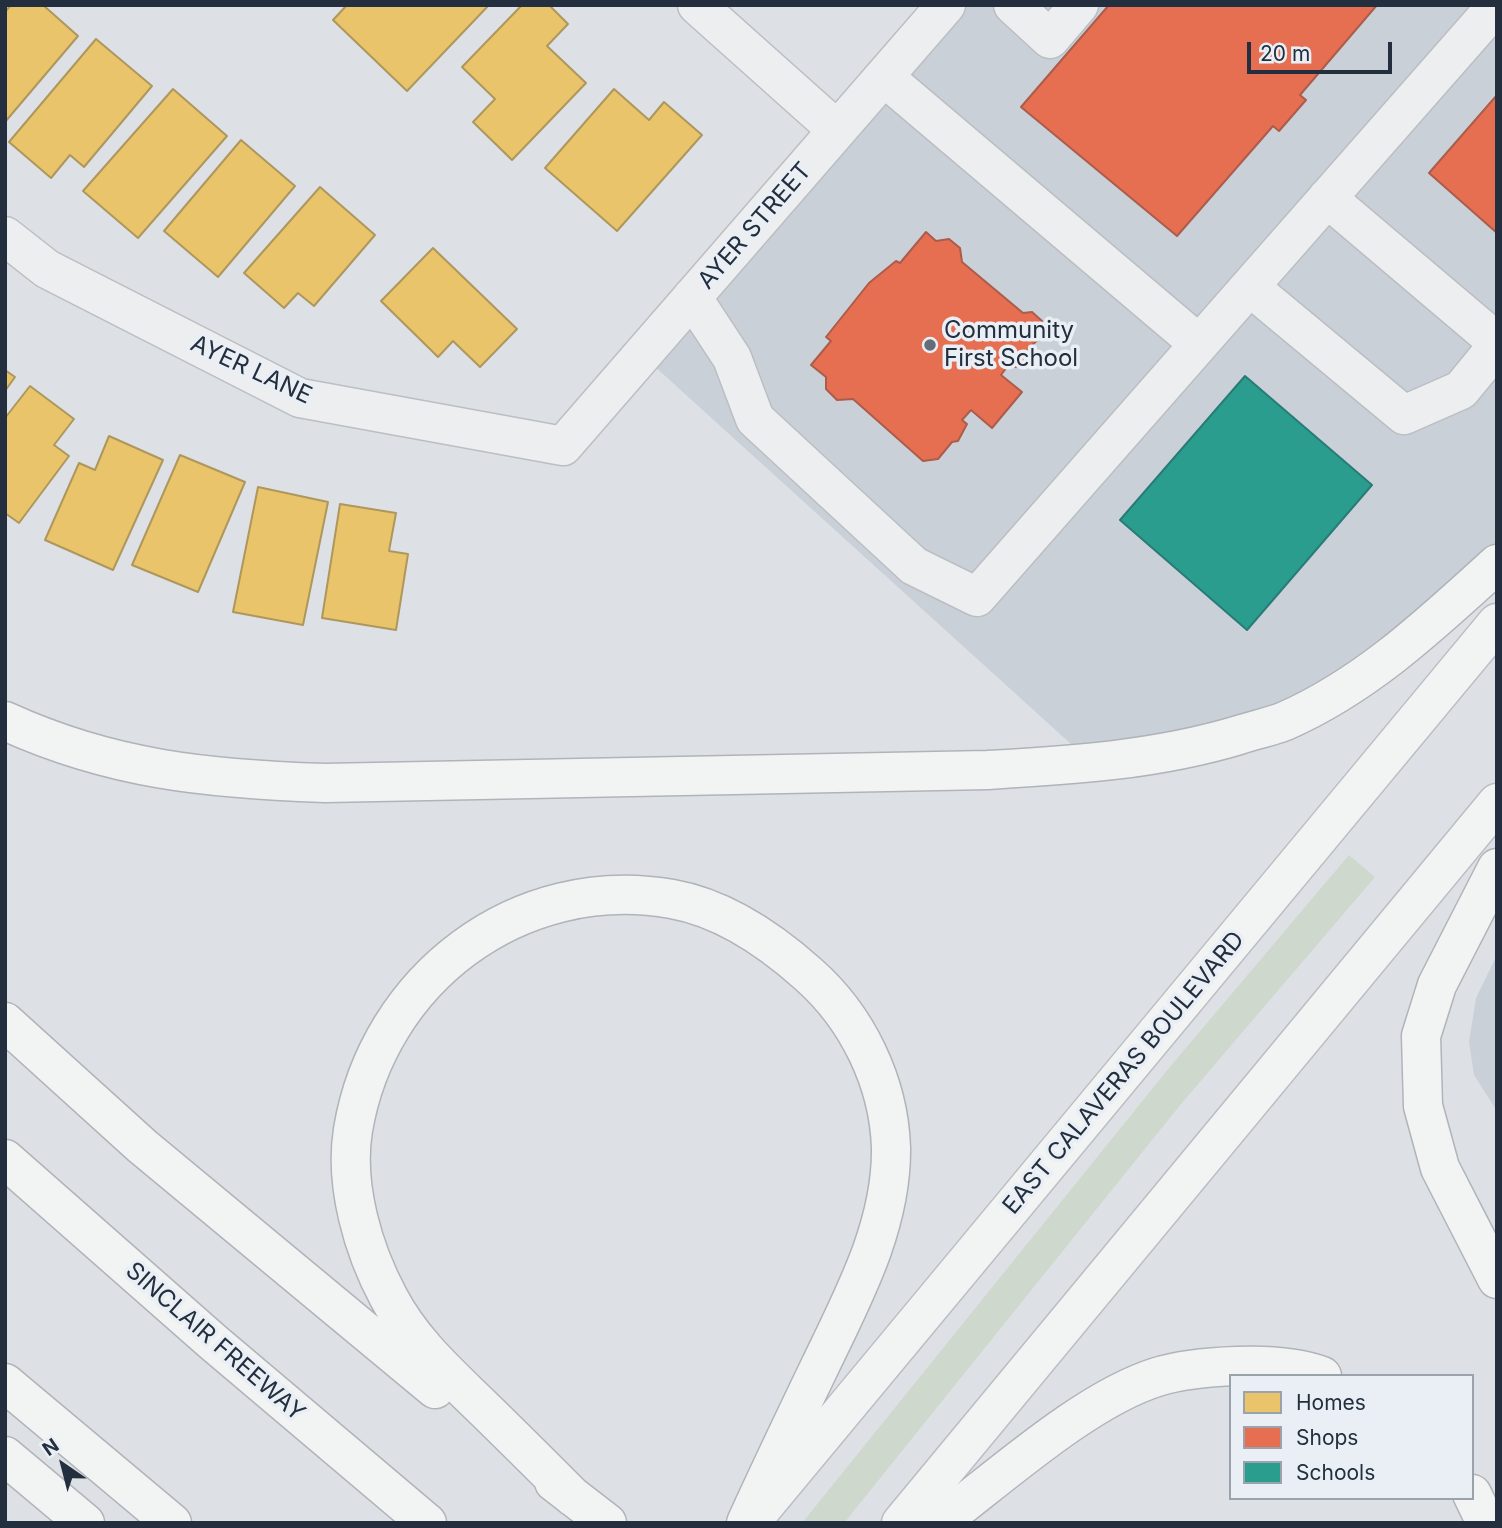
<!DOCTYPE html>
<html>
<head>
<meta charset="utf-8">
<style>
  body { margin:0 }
  #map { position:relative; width:1502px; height:1528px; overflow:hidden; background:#dde0e4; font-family:Inter,sans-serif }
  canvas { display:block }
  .frame { position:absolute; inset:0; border:7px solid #232f3e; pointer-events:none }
  .legend { position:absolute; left:1229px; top:1374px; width:245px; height:126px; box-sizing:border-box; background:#eaeff5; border:2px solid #9aa2ac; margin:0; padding:9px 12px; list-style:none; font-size:21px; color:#232f3e }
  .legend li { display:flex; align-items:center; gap:14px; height:35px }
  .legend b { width:35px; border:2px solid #9aa2ac }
  .north { position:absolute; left:28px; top:1430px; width:70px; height:70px; -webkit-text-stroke:5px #eaeff5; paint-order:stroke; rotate:325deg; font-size:19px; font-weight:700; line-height:28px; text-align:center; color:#232f3e }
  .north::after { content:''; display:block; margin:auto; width:24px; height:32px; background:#232f3e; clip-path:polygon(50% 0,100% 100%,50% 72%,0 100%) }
  .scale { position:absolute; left:1247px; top:42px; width:145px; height:32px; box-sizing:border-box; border:4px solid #232f3e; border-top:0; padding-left:9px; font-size:21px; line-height:24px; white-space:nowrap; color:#232f3e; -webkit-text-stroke:5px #eaeff5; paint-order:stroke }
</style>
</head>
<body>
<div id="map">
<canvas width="1502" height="1528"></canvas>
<div class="frame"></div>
<ul class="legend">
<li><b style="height:19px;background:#e9c46a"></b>Homes</li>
<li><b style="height:19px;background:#e76f51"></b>Shops</li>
<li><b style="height:19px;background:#2a9d8f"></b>Schools</li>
</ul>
<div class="north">N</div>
<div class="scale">20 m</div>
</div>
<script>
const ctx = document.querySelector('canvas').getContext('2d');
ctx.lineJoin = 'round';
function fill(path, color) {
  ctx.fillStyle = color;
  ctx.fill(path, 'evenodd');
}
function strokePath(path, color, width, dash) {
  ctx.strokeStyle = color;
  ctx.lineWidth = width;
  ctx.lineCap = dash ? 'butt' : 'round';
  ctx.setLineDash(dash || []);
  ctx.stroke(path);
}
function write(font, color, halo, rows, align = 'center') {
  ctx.font = font + ' Inter,sans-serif';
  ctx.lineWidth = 7;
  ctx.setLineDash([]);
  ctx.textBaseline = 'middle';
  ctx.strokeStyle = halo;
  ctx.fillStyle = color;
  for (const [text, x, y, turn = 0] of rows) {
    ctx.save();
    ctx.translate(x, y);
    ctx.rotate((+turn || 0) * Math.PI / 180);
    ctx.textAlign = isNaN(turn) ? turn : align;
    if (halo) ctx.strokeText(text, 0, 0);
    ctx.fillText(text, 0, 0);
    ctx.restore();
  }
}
const built = new Path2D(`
  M946,5H1497V564L1351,685L1093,764L642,355Z
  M1497,955V1111L1474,1075L1469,1042L1476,998Z`);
const green = new Path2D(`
  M1349,855L1375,877L1181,1104L844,1523H802L1169,1068Z`);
const homes = new Path2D(`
  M11,5H43L78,36L5,122V12Z
  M347,5H489L407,91L333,20Z
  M522,5H549L568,24L547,46L586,83L512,160L473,122L495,99L462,67Z
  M96,39L152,86L84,167L70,155L51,178L9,142Z
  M173,89L227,136L138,238L83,191Z
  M614,89L649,120L664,102L702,135L617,231L545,168Z
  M241,140L295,186L218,277L164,231Z
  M320,187L375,235L314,306L298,293L284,308L244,273Z
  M433,248L517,329L480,367L453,341L438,357L381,301Z
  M5,370L15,377L5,391Z
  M30,386L74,419L54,445L69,456L19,523L5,513V418Z
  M109,436L163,460L113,570L45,540L79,463L95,470Z
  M180,455L245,482L198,592L132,565Z
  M258,487L328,502L303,625L233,612Z
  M340,504L396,513L389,551L408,554L396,630L322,618Z`);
const shops = new Path2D(`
  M1109,5H1377L1300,95L1306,100L1279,131L1273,126L1177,236L1021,107Z
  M1497,95V233L1429,173Z
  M926,232L936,241L949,239L960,248L962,262L1023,313L1032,312L1042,321L1044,334L1028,349L1030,355L1021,365L1015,367L1010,363L1001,375L1022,392L992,428L971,410L962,420L967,424L958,441L952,442L938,459L923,461L853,399L837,400L826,389V377L811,365L831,341L826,337L869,283L896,261L900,263Z`);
const schools = new Path2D(`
  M1245,376L1372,485L1247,630L1120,520Z`);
const minor = new Path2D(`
  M697,5L837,130
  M1013,5L1050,39L1079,5
  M884,77L1199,344
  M1327,198L1497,342
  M5,236L47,269L300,398L563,446L946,5
  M1250,287L1404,415L1461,390L1497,346
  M692,297L732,358L755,419L914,566L977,597L1497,5`);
const major = new Path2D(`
  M754,1518L1497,623
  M901,1523L1497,803`);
const highway = new Path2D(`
  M5,721C112,770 209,779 325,783L988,770C1073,765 1156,760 1239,735C1254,730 1270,727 1285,721C1367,685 1432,623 1497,564
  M1497,868L1437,985L1421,1036L1423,1106L1440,1168L1497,1279
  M5,1022L142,1146L435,1389
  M5,1159L213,1342L427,1523
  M5,1383L172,1523
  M5,1456L85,1523
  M554,1482L607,1523
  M1472,1494L1486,1523
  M573,1497C542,1466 511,1435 479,1404C445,1371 411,1340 389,1298C363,1250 344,1185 353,1130C378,979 519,872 672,899C723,908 770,940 808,974C857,1017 889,1082 891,1148C892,1226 853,1297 820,1366C795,1418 770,1470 746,1523
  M939,1523C1000,1477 1086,1399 1157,1377C1182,1369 1210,1367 1237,1366C1263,1365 1296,1366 1322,1376`);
const markers = [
  [930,345,7,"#646d78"]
];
const streetNames = [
  ["AYER STREET",755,226,-49],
  ["AYER LANE",251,370,25],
  ["EAST CALAVERAS BOULEVARD",1124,1073,-50],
  ["SINCLAIR FREEWAY",215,1342,41]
];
const poiNames = [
  ["Community",944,331],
  ["First School",944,359]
];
fill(built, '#cad0d8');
fill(green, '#ced8cd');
fill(homes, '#e9c46a');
strokePath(homes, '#ae975d', 2);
fill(shops, '#e76f51');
strokePath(shops, '#ac5c4b', 2);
fill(schools, '#2a9d8f');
strokePath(schools, '#287c77', 2);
strokePath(minor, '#bbbec2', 41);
strokePath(major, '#babdc2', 41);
strokePath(highway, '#b0b4b9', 41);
strokePath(minor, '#edeef0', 38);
strokePath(major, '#f2f4f4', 38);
strokePath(highway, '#f2f4f4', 38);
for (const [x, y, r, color] of markers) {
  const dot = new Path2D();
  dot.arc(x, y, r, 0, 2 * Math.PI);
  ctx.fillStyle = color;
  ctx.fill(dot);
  strokePath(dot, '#eaeff5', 2.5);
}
write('24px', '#232f3e', '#eaeff5', streetNames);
write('24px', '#232f3e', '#eaeff5', poiNames, 'left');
</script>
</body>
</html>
